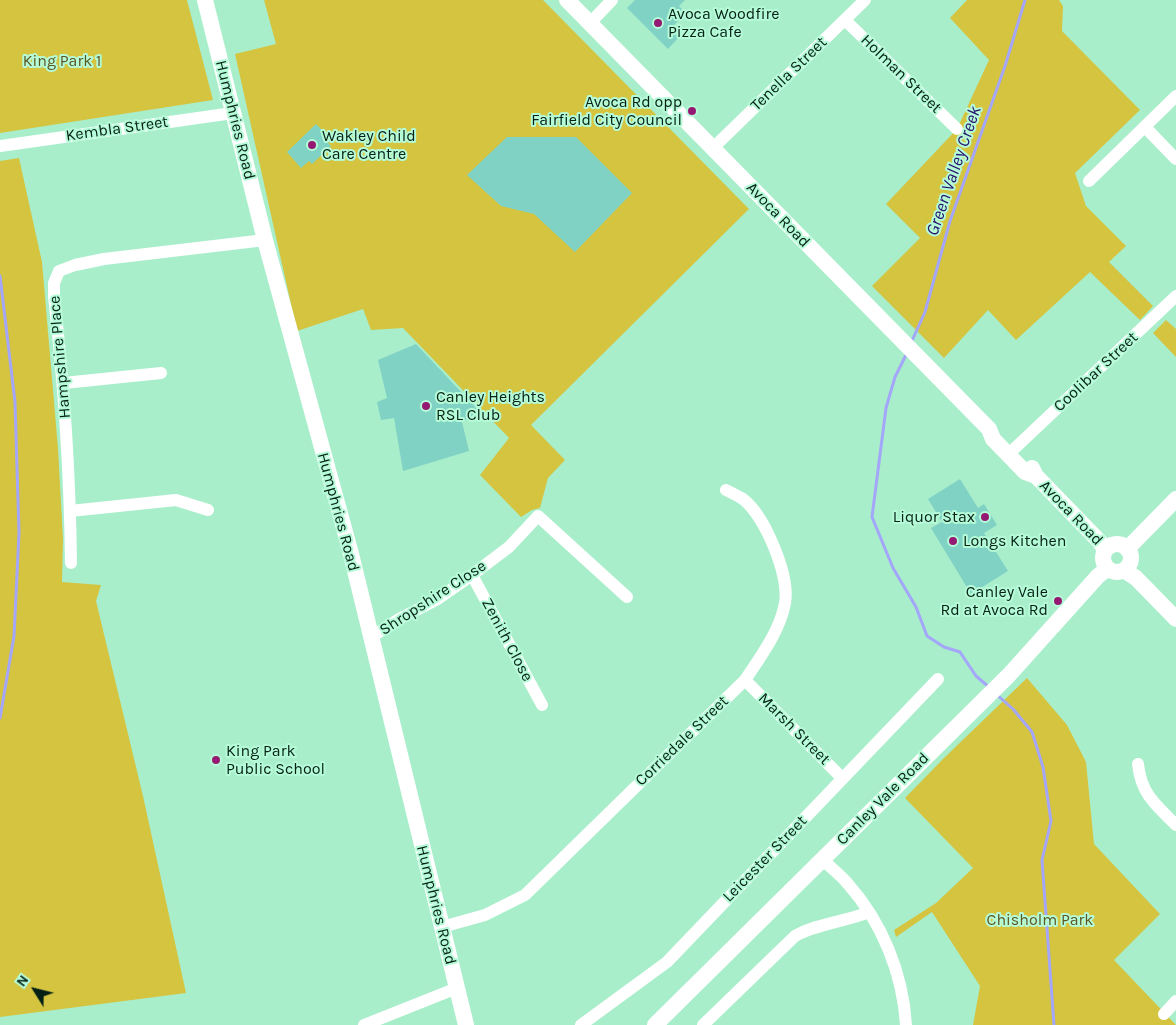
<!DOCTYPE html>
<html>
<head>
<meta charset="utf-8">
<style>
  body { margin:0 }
  #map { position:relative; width:1176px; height:1025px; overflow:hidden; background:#a9eecb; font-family:Karla,sans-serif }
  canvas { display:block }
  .north { position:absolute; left:10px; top:965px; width:50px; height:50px; -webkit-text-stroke:4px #b6fbd8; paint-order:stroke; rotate:306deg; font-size:14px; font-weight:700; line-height:20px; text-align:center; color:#052115 }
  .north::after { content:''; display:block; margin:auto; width:18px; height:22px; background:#052115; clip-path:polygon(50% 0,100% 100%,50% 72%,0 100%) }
</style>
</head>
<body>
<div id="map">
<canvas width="1176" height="1025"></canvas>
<div class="north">N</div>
</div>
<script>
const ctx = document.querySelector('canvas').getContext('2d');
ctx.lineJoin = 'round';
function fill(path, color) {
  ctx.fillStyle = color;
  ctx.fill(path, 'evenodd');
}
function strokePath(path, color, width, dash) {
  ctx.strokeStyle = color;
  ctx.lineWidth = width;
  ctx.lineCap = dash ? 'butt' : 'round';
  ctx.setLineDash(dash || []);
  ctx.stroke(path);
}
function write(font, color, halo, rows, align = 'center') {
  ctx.font = font + ' Karla,sans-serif';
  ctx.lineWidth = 4;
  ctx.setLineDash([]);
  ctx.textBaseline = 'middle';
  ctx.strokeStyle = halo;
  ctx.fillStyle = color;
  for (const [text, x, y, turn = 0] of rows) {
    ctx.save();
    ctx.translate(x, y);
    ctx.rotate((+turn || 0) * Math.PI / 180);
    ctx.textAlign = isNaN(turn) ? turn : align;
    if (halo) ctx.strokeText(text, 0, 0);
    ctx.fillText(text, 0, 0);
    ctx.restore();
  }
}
const green = new Path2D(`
  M0,0H187L213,100L0,133Z
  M264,0H543L749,209L531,425L565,460L548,478L540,508L532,510L521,517L480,475L509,438L403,328L371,330L363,309L297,331L235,54L276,44Z
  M967,0H1059L1063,6L1062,31L1140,110L1075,173L1086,206L1126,246L1109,262L1153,306L1140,320L1090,272L1016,340L988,310L944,358L872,286L920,238L886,204L957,129L989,60L950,18Z
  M19,158L42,262L58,448L63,539L62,582L101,585L96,601L143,796L186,993L0,1017V161Z
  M1166,320L1176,329V357L1153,333Z
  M1027,678L1067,725L1086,762L1094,844L1160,914L1114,960L1176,1025H973L980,986L932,912L896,937L894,930L936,903L973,868L905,798L943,759Z`);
const stream = new Path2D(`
  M0,276L15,402L19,533L14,636L0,718
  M911,343L925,312L950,221L1005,66L1025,0
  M907,353L895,377L886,408L872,517L893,568L916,607L927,636L944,647L960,652L976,676L990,688
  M996,694L1013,709L1032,732L1043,767L1051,821L1042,860L1054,1025`);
const building = new Path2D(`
  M635,0H685L679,6L686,13L673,26L682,34L668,49L627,8Z
  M316,124L332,140L328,143L331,146L312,164L309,161L301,168L287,152Z
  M507,137H576L632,193L575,252L534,214L501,206L467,175Z
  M416,344L479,411L462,422L469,451L403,471L394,418L381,420L377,402L387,398L378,360Z
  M960,479L978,508L984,504L997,525L984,533L1008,571L971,594L931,528L942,522L928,499Z`);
const street = new Path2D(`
  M845,20L957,129
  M590,23L612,0
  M1145,127L1176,159
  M0,146L233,113
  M713,148L865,0
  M1089,181L1176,96
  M64,383L161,373
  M1015,448L1176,296
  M70,511L176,500L208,510
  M71,563C70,474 64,385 54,296V283L59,271L75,265L104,259L265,240
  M472,575L542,705
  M370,638L399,619L436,600L472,575L509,547L538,516L627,597
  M745,680L842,778
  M1138,764C1141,794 1156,805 1176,825
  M823,860C831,868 841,875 848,884C882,922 903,974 906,1025
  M442,927L485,915L525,895L745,680C761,656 780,631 785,603C790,576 765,516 743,499C738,496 732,493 726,490
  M1164,1014L1176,1001
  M364,1025L457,988
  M581,1025L667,962L938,679
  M703,1025L795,936C818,923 845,922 869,912`);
const secondary = new Path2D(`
  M205,0L265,240L350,550L466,1025
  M567,0L989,429L993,439L1025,472L1036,476
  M1032,468L1036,476L1100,542L1105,550
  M1103 558a14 14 0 1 1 28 0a14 14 0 1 1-28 0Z
  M1127,549L1176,499
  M1124,570L1136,578L1176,619
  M655,1025L1009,675L1098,576L1107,569`);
const markers = [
  [658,23,5,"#951973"],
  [692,111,5,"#951973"],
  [312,145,5,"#951973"],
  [426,406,5,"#951973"],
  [985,517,5,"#951973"],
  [953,541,5,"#951973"],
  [1058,601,5,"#951973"],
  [216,760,5,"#951973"]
];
const poiNames = [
  ["Avoca Woodfire",668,14],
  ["Pizza Cafe",668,32],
  ["Avoca Rd opp",682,102,"right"],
  ["Fairfield City Council",682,120,"right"],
  ["Wakley Child",322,136],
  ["Care Centre",322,154],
  ["Canley Heights",436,397],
  ["RSL Club",436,415],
  ["Liquor Stax",975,517,"right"],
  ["Longs Kitchen",963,541],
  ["Canley Vale",1048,592,"right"],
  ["Rd at Avoca Rd",1048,610,"right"],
  ["King Park",226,751],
  ["Public School",226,769]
];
const parkNames = [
  ["King Park 1",62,61],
  ["Chisholm Park",1040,920]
];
const streetNames = [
  ["Tenella Street",789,74,-44],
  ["Holman Street",901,74,44],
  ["Humphries Road",235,120,76],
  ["Kembla Street",117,129,-8],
  ["Avoca Road",778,215,46],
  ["Hampshire Place",60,357,-95],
  ["Coolibar Street",1096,372,-43],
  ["Humphries Road",338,512,75],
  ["Avoca Road",1071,513,46],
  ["Shropshire Close",433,598,-33],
  ["Zenith Close",507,640,62],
  ["Marsh Street",794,729,45],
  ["Corriedale Street",682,741,-44],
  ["Canley Vale Road",883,799,-45],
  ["Leicester Street",765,859,-46],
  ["Humphries Road",436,905,76]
];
const waterNames = [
  ["Green Valley Creek",954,171,-71]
];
fill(green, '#d4c440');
strokePath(stream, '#a4a6f9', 3);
fill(building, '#7fd2c4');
strokePath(street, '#fff', 12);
strokePath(secondary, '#fff', 16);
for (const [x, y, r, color] of markers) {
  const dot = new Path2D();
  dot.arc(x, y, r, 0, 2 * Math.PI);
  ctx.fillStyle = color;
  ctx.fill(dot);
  strokePath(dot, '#b6fbd8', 2);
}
write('16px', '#052115', '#b6fbd8', poiNames, 'left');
write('16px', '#5b5522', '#b6fbd8', parkNames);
write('16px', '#052115', '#b6fbd8', streetNames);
write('italic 18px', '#26146e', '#b6fbd8', waterNames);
</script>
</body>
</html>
